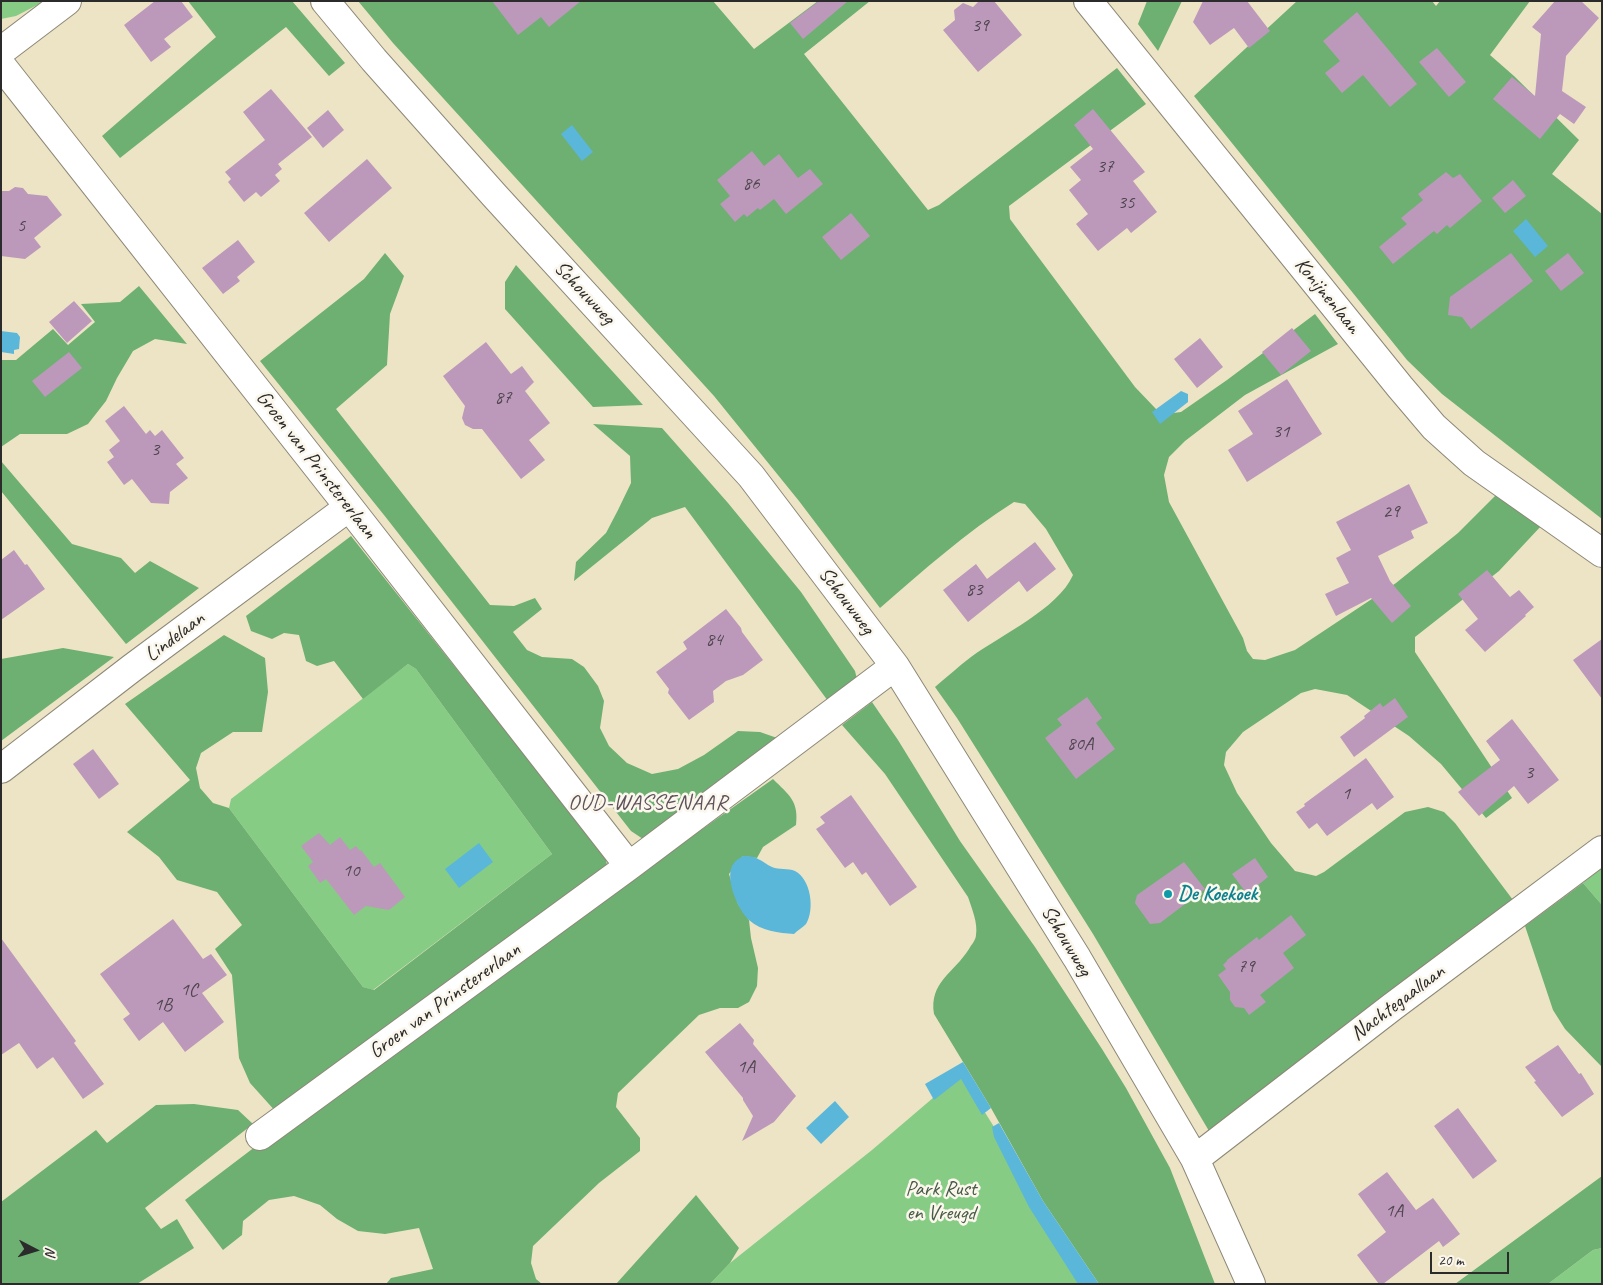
<!DOCTYPE html>
<html>
<head>
<meta charset="utf-8">
<style>
  body { margin:0 }
  #map { position:relative; width:1603px; height:1285px; overflow:hidden; background:#ede4c5; font-family:Caveat,sans-serif }
  canvas { display:block }
  .frame { position:absolute; inset:0; border:2px solid #2b2b2b; pointer-events:none }
  .north { position:absolute; left:10px; top:1225px; width:50px; height:50px; -webkit-text-stroke:4px #fbf7ec; paint-order:stroke; rotate:95deg; font-size:14px; font-weight:700; line-height:20px; text-align:center; color:#2b2b2b }
  .north::after { content:''; display:block; margin:auto; width:18px; height:22px; background:#2b2b2b; clip-path:polygon(50% 0,100% 100%,50% 72%,0 100%) }
  .scale { position:absolute; left:1430px; top:1252px; width:79px; height:22px; box-sizing:border-box; border:2px solid #2b2b2b; border-top:0; padding-left:6px; font-size:15px; line-height:18px; white-space:nowrap; color:#2b2b2b; -webkit-text-stroke:4px #fbf7ec; paint-order:stroke }
</style>
</head>
<body>
<div id="map">
<canvas width="1603" height="1285"></canvas>
<div class="frame"></div>
<div class="north">N</div>
<div class="scale">20 m</div>
</div>
<script>
const ctx = document.querySelector('canvas').getContext('2d');
ctx.lineJoin = 'round';
function fill(path, color) {
  ctx.fillStyle = color;
  ctx.fill(path, 'evenodd');
}
function strokePath(path, color, width, dash) {
  ctx.strokeStyle = color;
  ctx.lineWidth = width;
  ctx.lineCap = dash ? 'butt' : 'round';
  ctx.setLineDash(dash || []);
  ctx.stroke(path);
}
function write(font, color, halo, rows, align = 'center') {
  ctx.font = font + ' Caveat,sans-serif';
  ctx.lineWidth = 5;
  ctx.setLineDash([]);
  ctx.textBaseline = 'middle';
  ctx.strokeStyle = halo;
  ctx.fillStyle = color;
  for (const [text, x, y, turn = 0] of rows) {
    ctx.save();
    ctx.translate(x, y);
    ctx.rotate((+turn || 0) * Math.PI / 180);
    ctx.textAlign = isNaN(turn) ? turn : align;
    if (halo) ctx.strokeText(text, 0, 0);
    ctx.fillText(text, 0, 0);
    ctx.restore();
  }
}
const green = new Path2D(`
  M1,1H45L16,16L1,19Z
  M408,664L416,669L552,854L373,990L363,987L229,808L231,799Z
  M1602,867V905L1583,883Z
  M961,1074L1092,1284H710L730,1263L872,1150Z
  M1602,1248V1284H1548L1593,1250Z`);
const forest = new Path2D(`
  M188,1H292L345,63L329,76L286,27L120,158L102,136L216,37Z
  M358,1H713L754,49L818,1H870L804,54L928,210L939,205L1117,68L1146,104L1009,206L1010,219L1135,387L1156,409L1166,414L1181,412L1227,380L1315,314L1338,344L1245,395L1185,441L1169,457L1164,475L1169,502L1243,638L1247,651L1253,659L1265,660L1295,650L1396,583L1458,533L1499,492L1542,525L1499,571L1415,637V652L1512,798L1486,818L1441,764L1409,736L1347,695L1315,689L1301,693L1243,732L1226,752L1224,765L1237,793L1271,843L1295,871L1316,876L1324,872L1405,812L1428,807L1444,812L1455,823L1516,904L1209,1131L1093,934L957,718L935,687C947,677 959,666 971,657C1001,635 1058,609 1073,575L1046,529L1025,504L1014,502C966,532 923,571 880,608L799,501L714,396L393,43Z
  M1147,1H1182L1158,51L1138,24Z
  M1297,1H1432L1436,6L1440,1H1530L1490,55L1514,76L1579,140L1552,174L1602,214V519L1442,394L1407,360L1194,96Z
  M385,253L404,276L390,314L387,365L336,409L490,605L514,606L535,598L542,609L513,632L527,650L542,657L572,659L584,667L598,686L604,701L600,728L609,746L627,763L652,774L678,769L704,755L738,731L760,732L780,739L649,843L631,831L384,515L260,361L364,279Z
  M516,265L643,405L593,407L505,309V282Z
  M139,286L187,344L155,339L133,351L117,378L106,401L88,424L67,434H20L1,447V360H16L53,329L68,345L95,322L81,304L120,302Z
  M593,424L662,428L728,503L801,592L855,671L857,679L828,701L685,507L652,518L574,581L576,562L606,533L618,510L631,483L630,456Z
  M1,461L72,544L121,558L135,573L150,561L199,588L126,644L1,491Z
  M351,536L605,856L609,874L277,1113L250,1083L239,1058L232,975L215,949L242,925L217,892L177,880L159,857L127,832L190,780L125,704L224,635L265,658L268,692L262,732H233L201,753L196,768L200,788L213,803L229,808L363,987L374,990L552,854L416,669L408,664L363,699L334,661L317,666L306,661L299,635L284,633L272,639L251,631L246,616Z
  M63,648L114,657L1,741V659Z
  M872,702L898,740L960,841L1035,947L1102,1049L1126,1088L1170,1168L1215,1284H1099L1043,1201L991,1108L934,1014C929,982 954,973 969,949C971,945 976,940 976,935C978,923 972,909 968,897L885,774L842,725Z
  M773,779C789,795 799,801 796,825L763,847L757,858L743,856L729,874L738,904L749,920L751,938L758,968L757,986L749,1002L738,1008H720L699,1015L618,1093L616,1107L640,1138V1151L599,1183L533,1246L531,1263L536,1279L542,1284H386L391,1278L433,1269L419,1228L385,1234L358,1231L337,1219L320,1205L294,1196L269,1200L243,1221L242,1235L223,1250L185,1200L272,1134Z
  M1583,883L1602,905V1067L1565,1029L1553,1010L1525,926Z
  M194,1104L238,1110L253,1124L145,1208L161,1229L177,1219L194,1248L137,1284H1V1202L96,1130L107,1143L156,1105Z
  M1602,1176V1248L1593,1250L1548,1284H1455Z
  M696,1195L739,1248L730,1263L710,1284H616Z`);
const water = new Path2D(`
  M572,125L593,152L582,161L561,134Z
  M1526,219L1548,246L1535,257L1513,231Z
  M1,331L17,333L20,337L19,349L14,350V354L1,352Z
  M1181,391L1188,394V402L1160,424L1152,412Z
  M479,843L493,862L459,888L445,869Z
  M743,856C748,856 754,856 758,859C763,861 767,865 772,867C779,870 788,868 795,871C811,879 815,910 806,924C803,927 797,931 794,934C779,933 761,931 749,920C738,910 723,876 734,863C736,860 740,858 743,856Z
  M963,1062L991,1108L982,1115L961,1079L934,1100L925,1084Z
  M835,1101L849,1117L821,1144L806,1128Z
  M999,1123L1043,1201L1099,1284H1078L1029,1207L994,1137L992,1127Z`);
const building = new Path2D(`
  M155,1H181L193,17L164,39L171,47L151,62L124,25Z
  M492,1H581L549,27L541,17L518,35Z
  M819,1H848L803,39L790,23Z
  M979,1H994L1022,35L978,72L943,30L955,20L954,10L963,3L973,7Z
  M1203,1H1247L1270,31L1249,48L1234,28L1210,45L1193,22Z
  M1555,1H1581L1599,18L1566,56L1562,91L1586,107L1574,124L1560,114L1540,139L1493,99L1512,77L1535,96L1541,34L1532,27Z
  M1357,12L1417,84L1390,107L1363,75L1342,93L1325,73L1340,61L1323,41Z
  M1437,48L1466,82L1449,97L1419,62Z
  M271,89L312,137L278,164L282,169L275,175L280,181L261,197L256,192L244,202L228,182L231,179L225,172L265,140L243,112Z
  M1093,109L1145,172L1133,181L1157,212L1131,233L1127,228L1098,251L1076,224L1088,214L1069,190L1081,180L1070,167L1093,149L1074,125Z
  M328,110L344,130L323,148L307,128Z
  M752,151L764,166L779,154L798,178L810,169L823,184L786,214L774,199L760,210L758,208L747,217L744,214L735,222L720,204L730,196L717,180Z
  M367,159L392,188L329,242L304,213Z
  M1446,172L1453,178L1460,174L1482,201L1450,228L1447,225L1437,234L1434,231L1393,264L1379,247L1407,224L1401,218L1423,200L1418,194Z
  M1513,180L1526,196L1505,213L1492,198Z
  M15,187L23,188L28,194L47,196L62,215L34,238L41,247L25,259L1,256V191H9Z
  M851,213L870,236L841,260L822,237Z
  M238,240L255,262L237,277L240,281L223,294L202,268Z
  M1511,253L1533,281L1471,329L1462,317L1448,315L1450,297Z
  M1568,253L1584,273L1561,291L1545,271Z
  M74,301L92,321L67,343L49,322Z
  M1292,328L1311,351L1281,375L1262,352Z
  M1200,338L1223,367L1197,388L1174,359Z
  M486,342L511,374L522,366L534,382L525,391L550,423L529,440L545,460L521,479L482,429H473L465,425L462,418L465,406L443,376Z
  M69,352L82,368L45,397L32,381Z
  M1287,379L1322,434L1247,482L1228,450L1253,434L1238,411Z
  M124,406L146,434L150,430L155,436L162,430L184,458L176,464L188,478L170,492L169,504L151,503L132,479L124,485L107,462L114,457L109,450L120,441L105,421Z
  M1409,484L1428,523L1411,531L1414,538L1378,556L1390,581L1411,606L1392,623L1371,598L1336,616L1325,594L1349,583L1336,558L1351,550L1336,522Z
  M1035,542L1056,569L1027,592L1019,581L968,622L943,590L976,564L987,579Z
  M14,550L25,565L27,564L45,589L1,620V560Z
  M1487,570L1510,597L1519,590L1534,607L1525,615L1526,616L1485,652L1465,630L1478,619L1458,594Z
  M726,609L741,628L742,632L763,660L743,675L726,681L713,691L714,702L689,720L668,693L669,689L656,672L687,649L683,642Z
  M1602,639V699L1573,660Z
  M1087,697L1102,718L1096,723L1115,749L1076,779L1045,738L1062,725L1057,719Z
  M1395,698L1408,717L1354,757L1340,737L1365,718L1364,716L1380,703L1383,707Z
  M1512,719L1559,780L1528,804L1514,786L1479,816L1458,792L1500,760L1486,741Z
  M93,749L119,784L99,799L73,764Z
  M1366,758L1394,797L1377,810L1372,803L1327,836L1317,823L1309,829L1296,812L1305,806L1304,804Z
  M851,795L917,887L890,906L866,872L862,875L853,862L845,868L816,829L825,823L820,817Z
  M319,833L330,845L340,837L350,850L356,846L360,851L361,850L374,867L380,863L405,897L389,910L366,906L354,915L326,879L320,883L308,866L313,862L301,846Z
  M1255,858L1268,877L1247,894L1232,874Z
  M1184,862L1205,889L1160,923L1150,924L1135,903L1137,895Z
  M1291,915L1306,935L1283,953L1294,968L1260,995L1266,1002L1249,1015L1244,1008L1235,1007L1230,1000V992L1218,975L1226,969L1223,965L1227,961V960L1257,937L1259,940Z
  M173,919L203,959L211,954L227,975L202,993L224,1022L185,1052L163,1022L139,1041L123,1019L130,1014L100,974Z
  M1,938L76,1041L74,1043L104,1084L83,1099L53,1057L37,1069L19,1043L1,1055Z
  M740,1023L754,1040L753,1044L796,1096L774,1122L742,1141L753,1116L743,1100V1098L705,1052Z
  M1558,1045L1579,1074L1581,1073L1594,1094L1562,1117L1534,1082L1536,1081L1525,1067Z
  M1458,1108L1497,1161L1473,1179L1434,1126Z
  M1387,1172L1416,1210L1433,1198L1460,1234L1443,1247L1439,1241L1383,1284H1379L1357,1255L1386,1232L1358,1194Z`);
const street = new Path2D(`
  M325,1L374,60L494,195L751,476L895,666L1077,958L1195,1159L1251,1284
  M1088,1L1400,387L1434,427L1474,463L1602,553
  M1,51L67,1
  M1,65L349,507L629,866
  M1,769L132,668L349,507
  M260,1136L629,866L895,666
  M1195,1159L1392,1007L1602,850`);
const markers = [
  [1168,894,5,"#0f9aa8"]
];
const numberNames = [
  ["39",980,26],
  ["37",1105,167],
  ["86",751,184],
  ["35",1126,203],
  ["5",21,226],
  ["87",503,398],
  ["31",1281,432],
  ["3",155,450],
  ["29",1391,512],
  ["83",974,590],
  ["84",714,640],
  ["80A",1080,744],
  ["3",1529,773],
  ["1",1346,794],
  ["10",351,871],
  ["79",1246,967],
  ["1C",189,990],
  ["1B",163,1005],
  ["1A",746,1067],
  ["1A",1394,1211]
];
const streetNames = [
  ["Schouwweg",584,293,47],
  ["Konijnenlaan",1327,296,51],
  ["Groen van Prinstererlaan",316,465,52],
  ["Schouwweg",846,601,53],
  ["Lindelaan",175,637,-37],
  ["Schouwweg",1066,941,59],
  ["Groen van Prinstererlaan",445,1001,-36],
  ["Nachtegaallaan",1398,1003,-37]
];
const cultureNames = [
  ["De Koekoek",1178,894]
];
const parkNames = [
  ["Park Rust",941,1189],
  ["en Vreugd",941,1213]
];
const neighbourhoodNames = [
  ["OUD-WASSENAAR",648,803]
];
fill(green, '#87cc85');
fill(forest, '#6db072');
fill(water, '#5bb7d9');
fill(building, '#bc99ba');
strokePath(street, '#8c8878', 30);
strokePath(street, '#fff', 28);
for (const [x, y, r, color] of markers) {
  const dot = new Path2D();
  dot.arc(x, y, r, 0, 2 * Math.PI);
  ctx.fillStyle = color;
  ctx.fill(dot);
  strokePath(dot, '#fbf7ec', 2);
}
write('19px', '#4f464f', null, numberNames);
write('21px', '#2b2b2b', '#fbf7ec', streetNames);
write('bold 21px', '#0d838f', '#fbf7ec', cultureNames, 'left');
write('21px', '#475b46', '#fbf7ec', parkNames);
ctx.letterSpacing = '1px';
write('22px', '#5e525d', '#fbf7ec', neighbourhoodNames);
ctx.letterSpacing = '0px';
</script>
</body>
</html>
